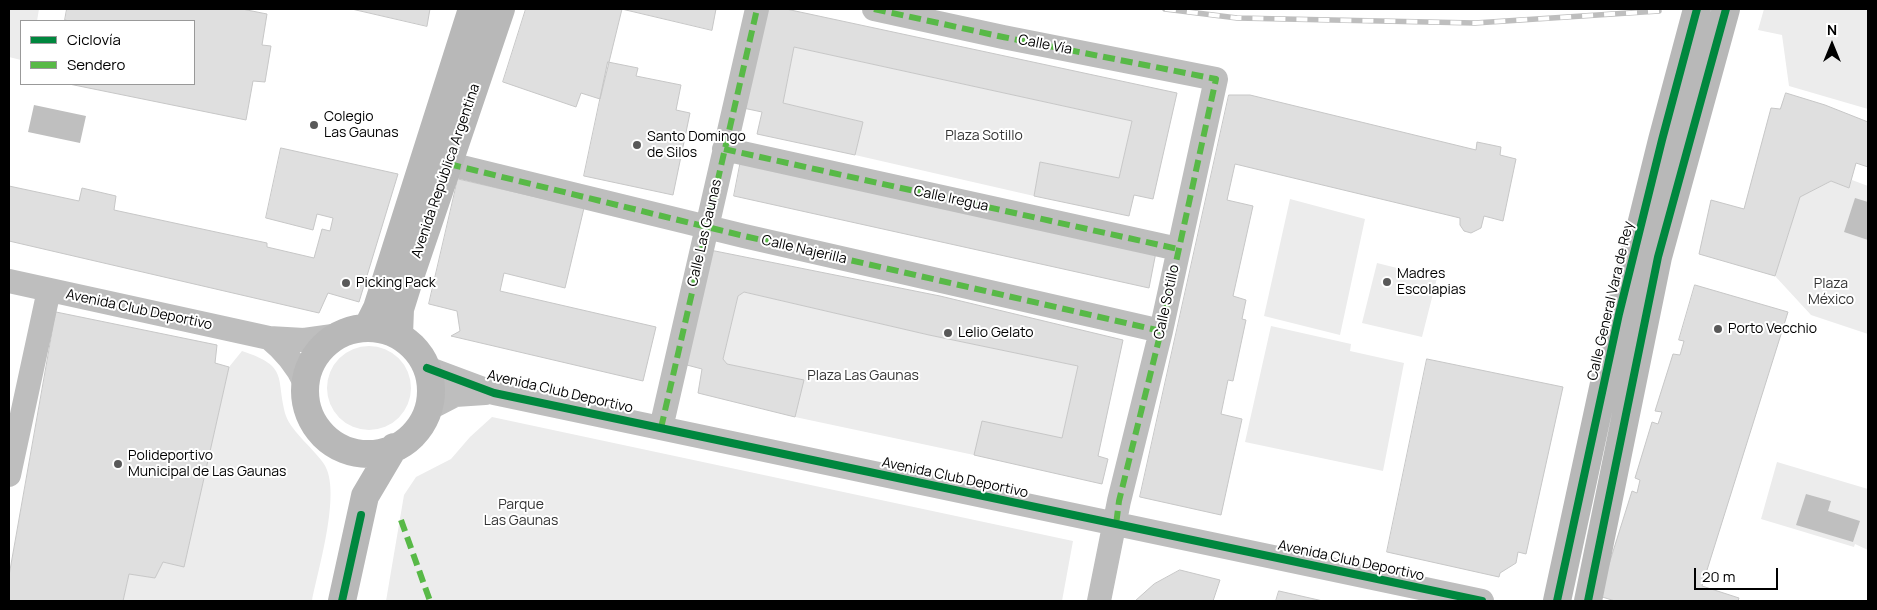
<!DOCTYPE html>
<html>
<head>
<meta charset="utf-8">
<style>
  body { margin:0 }
  #map { position:relative; width:1877px; height:610px; overflow:hidden; background:#fff; font-family:Manrope,sans-serif }
  canvas { display:block }
  .frame { position:absolute; inset:0; border:10px solid #000; pointer-events:none }
  .legend { position:absolute; left:20px; top:20px; width:175px; height:65px; box-sizing:border-box; background:#fff; border:1px solid #999; margin:0; padding:6px 9px; list-style:none; font-size:15px; color:#000 }
  .legend li { display:flex; align-items:center; gap:10px; height:25px }
  .legend b { width:25px; border:1px solid #999 }
  .north { position:absolute; left:1807px; top:20px; width:50px; height:50px; -webkit-text-stroke:4px #fff; paint-order:stroke; rotate:0deg; font-size:14px; font-weight:700; line-height:20px; text-align:center; color:#000 }
  .north::after { content:''; display:block; margin:auto; width:18px; height:22px; background:#000; clip-path:polygon(50% 0,100% 100%,50% 72%,0 100%) }
  .scale { position:absolute; left:1694px; top:568px; width:84px; height:22px; box-sizing:border-box; border:2px solid #000; border-top:0; padding-left:6px; font-size:15px; line-height:18px; white-space:nowrap; color:#000; -webkit-text-stroke:4px #fff; paint-order:stroke }
</style>
</head>
<body>
<div id="map">
<canvas width="1877" height="610"></canvas>
<div class="frame"></div>
<ul class="legend">
<li><b style="height:6px;background:#00873e"></b>Ciclovía</li>
<li><b style="height:6px;background:#58b947"></b>Sendero</li>
</ul>
<div class="north">N</div>
<div class="scale">20 m</div>
</div>
<script>
const ctx = document.querySelector('canvas').getContext('2d');
ctx.lineJoin = 'round';
function fill(path, color) {
  ctx.fillStyle = color;
  ctx.fill(path, 'evenodd');
}
function strokePath(path, color, width, dash) {
  ctx.strokeStyle = color;
  ctx.lineWidth = width;
  ctx.lineCap = dash ? 'butt' : 'round';
  ctx.setLineDash(dash || []);
  ctx.stroke(path);
}
function write(font, color, halo, rows, align = 'center') {
  ctx.font = font + ' Manrope,sans-serif';
  ctx.lineWidth = 4;
  ctx.setLineDash([]);
  ctx.textBaseline = 'middle';
  ctx.strokeStyle = halo;
  ctx.fillStyle = color;
  for (const [text, x, y, turn = 0] of rows) {
    ctx.save();
    ctx.translate(x, y);
    ctx.rotate((+turn || 0) * Math.PI / 180);
    ctx.textAlign = isNaN(turn) ? turn : align;
    if (halo) ctx.strokeText(text, 0, 0);
    ctx.fillText(text, 0, 0);
    ctx.restore();
  }
}
const green = new Path2D(`
  M9,9H39L37,21H21V60L9,57Z
  M1764,9H1868V109L1789,86L1782,35L1758,30Z
  M794,47L1132,121L1119,178L1040,162L1034,196L855,155L863,122L783,103Z
  M1852,180L1868,186V334L1811,315L1775,276L1800,197L1831,181L1849,188Z
  M1290,199L1365,219L1340,335L1264,316Z
  M1377,263L1437,278L1422,337L1362,323Z
  M744,292L929,335L1078,366L1062,438L974,455L795,417L803,380L727,364L723,359L738,296Z
  M1271,326L1351,344L1350,351L1404,363L1383,471L1245,442Z
  M327 388a42 42 0 1 1 84 0a42 42 0 1 1-84 0Z
  M242,351C290,367 275,377 286,416C291,431 315,450 324,464C342,491 318,569 312,601H123L129,574L155,578L163,562L184,566L229,367Z
  M492,417L1073,541L1062,601H386L404,495L416,477L451,459L470,437Z
  M1777,462L1868,489V550L1855,544L1854,547L1761,519Z`);
const water = new Path2D(`
  M34,105L86,116L80,143L28,132Z
  M1855,198L1868,202V240L1844,232Z
  M1806,494L1831,501L1828,511L1860,521L1853,542L1796,525Z`);
const building = new Path2D(`
  M67,9H242L267,14L262,45L271,46L265,82L253,81L246,120L69,84H194V21H69L65,20Z
  M352,9H430L427,26Z
  M526,9H622L600,99L581,93L576,107L503,82Z
  M622,9H716L712,30Z
  M762,9H786L1177,93L1153,199L1134,195L1129,216L1034,196L1040,162L1119,178L1132,121L794,47L783,103L863,122L855,155L757,134L762,112L743,108Z
  M608,62L638,68L636,76L681,85L676,110L690,113L673,195L584,176Z
  M1786,93L1825,105L1868,122V167L1856,163L1849,188L1831,181L1800,197L1775,276L1699,254L1711,200L1744,209L1771,108L1780,109Z
  M1229,95H1250L1476,150L1477,142L1501,147L1500,155L1516,159L1503,221L1484,216L1481,228L1471,233L1464,231L1460,225V218L1235,164L1227,200L1253,206L1233,296L1246,300L1242,319L1246,320L1233,381L1228,380L1221,414L1242,419L1221,515L1140,497Z
  M281,148L398,174L359,302L328,293L319,313L9,241V186L79,201L82,188L116,196L114,210L267,243V247L314,258L322,229L330,231L333,218L317,214L313,230L266,218Z
  M741,160L1156,252L1149,288L734,196Z
  M458,179L584,208L565,288L504,273L500,291L656,327L643,381L451,336L460,331L457,311L429,304Z
  M710,250L940,296L1123,340L1098,456L1108,459L1102,484L974,455L982,421L1062,438L1078,366L929,335L744,292L738,296L723,359L727,364L804,380L795,417L698,393L702,369L683,364Z
  M1695,285L1788,312L1702,586L1739,598L1738,601H1615L1599,596L1632,491L1637,493L1640,480L1635,478L1652,422L1658,424L1662,412L1655,411L1673,354L1680,355L1684,341L1679,340Z
  M56,312L217,345L215,363L229,367L184,567L163,562L155,578L129,574L123,601H9V576Z
  M1427,359L1563,387L1526,554L1518,552L1516,563L1500,573L1499,577L1387,552Z
  M1180,570L1220,580L1213,601H1135L1154,584Z
  M1279,591L1323,601H1276Z`);
const street = new Path2D(`
  M874,9L1003,37L1216,79L1161,331L1119,501L1099,601
  M724,149L1178,249
  M449,164L744,236L1161,331
  M9,281L269,338L304,340L340,335
  M269,338C285,351 296,364 305,383
  M427,368L494,393L1482,601
  M428,409L455,395L485,393
  M661,428L757,9
  M9,475L49,290`);
const secondary = new Path2D(`
  M367,328L377,308L472,9
  M305 391a63 63 0 1 1 126 0a63 63 0 1 1-126 0Z
  M399,335L400,309L410,277L501,9
  M342,601L365,496L394,447
  M1557,601L1619,314L1662,140L1697,9
  M1588,601L1658,257L1726,9`);
const rail = new Path2D(`
  M1165,9L1237,18L1475,23L1659,11`);
const quiet = new Path2D(`
  M874,9L1003,37L1216,79L1161,331L1119,501L1116,525
  M724,149L1178,249
  M449,164L744,236L1161,331
  M661,428L757,9
  M401,520L430,601`);
const cycleway = new Path2D(`
  M427,368L494,393L1482,601
  M342,601L361,515
  M1557,601L1619,314L1662,140L1697,9
  M1588,601L1658,257L1726,9`);
const markers = [
  [314,125,5,"#595959"],
  [637,145,5,"#595959"],
  [1387,282,5,"#595959"],
  [346,283,5,"#595959"],
  [1718,329,5,"#595959"],
  [948,333,5,"#595959"],
  [118,464,5,"#595959"]
];
const streetNames = [
  ["Calle Vía",1045,45,11],
  ["Avenida República Argentina",446,171,-71],
  ["Calle Iregua",951,199,12],
  ["Calle Las Gaunas",705,233,-77],
  ["Calle Najerilla",804,250,13],
  ["Calle General Vara de Rey",1611,301,-77],
  ["Calle Sotillo",1167,302,-78],
  ["Avenida Club Deportivo",139,310,12],
  ["Avenida Club Deportivo",560,392,13],
  ["Avenida Club Deportivo",955,478,12],
  ["Avenida Club Deportivo",1351,561,12]
];
const poiNames = [
  ["Colegio",324,117],
  ["Las Gaunas",324,133],
  ["Santo Domingo",647,137],
  ["de Silos",647,153],
  ["Madres",1397,274],
  ["Escolapias",1397,290],
  ["Picking Pack",356,283],
  ["Porto Vecchio",1728,329],
  ["Lelio Gelato",958,333],
  ["Polideportivo",128,456],
  ["Municipal de Las Gaunas",128,472]
];
const parkNames = [
  ["Plaza Sotillo",984,136],
  ["Plaza",1831,284],
  ["México",1831,300],
  ["Plaza Las Gaunas",863,376],
  ["Parque",521,505],
  ["Las Gaunas",521,521]
];
fill(green, '#ececec');
fill(water, '#bfbfbf');
fill(building, '#dfdfdf');
strokePath(building, '#c7c7c7', 1);
strokePath(street, '#bebebe', 24);
strokePath(secondary, '#b8b8b8', 28);
strokePath(rail, '#bebebe', 5.5);
strokePath(rail, '#fff', 4, [11]);
strokePath(quiet, '#58b947', 6, [12, 6]);
strokePath(cycleway, '#00873e', 8);
for (const [x, y, r, color] of markers) {
  const dot = new Path2D();
  dot.arc(x, y, r, 0, 2 * Math.PI);
  ctx.fillStyle = color;
  ctx.fill(dot);
  strokePath(dot, '#fff', 2);
}
write('14px', '#000', '#fff', streetNames);
write('14px', '#000', '#fff', poiNames, 'left');
write('14px', '#333', '#fff', parkNames);
</script>
</body>
</html>
